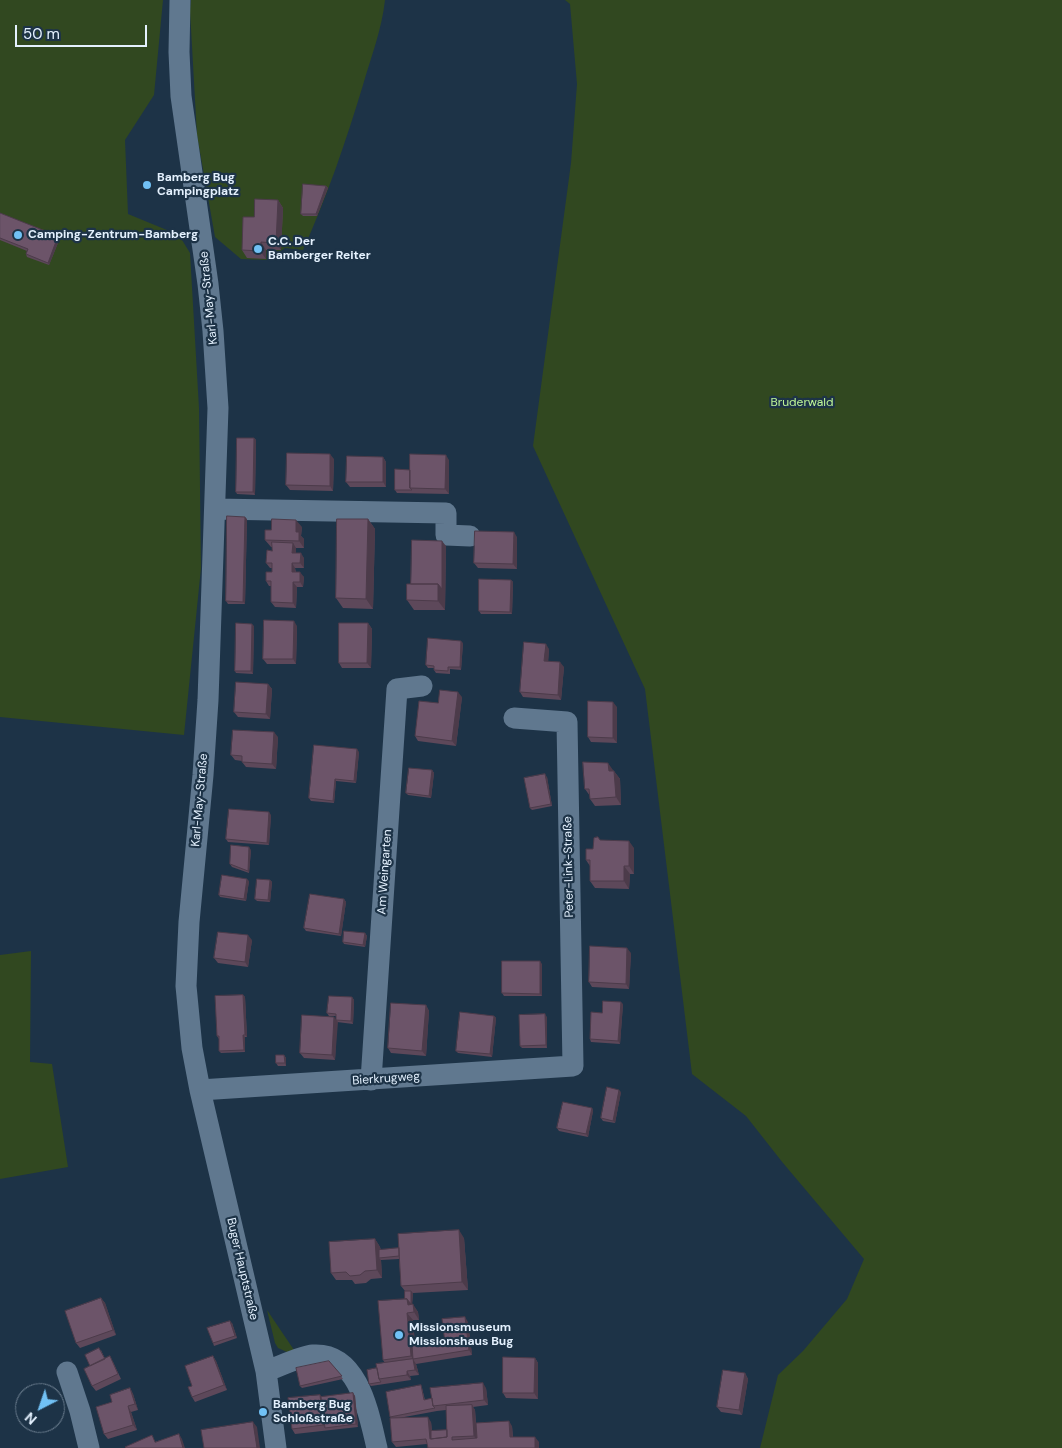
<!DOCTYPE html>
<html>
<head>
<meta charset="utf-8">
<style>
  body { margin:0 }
  #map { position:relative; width:1062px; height:1448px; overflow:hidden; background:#1d3347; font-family:"DM Sans",sans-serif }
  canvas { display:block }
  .north { position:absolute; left:15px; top:1383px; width:50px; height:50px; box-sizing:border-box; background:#1d3347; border:1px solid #6d7f90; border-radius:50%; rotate:221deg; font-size:14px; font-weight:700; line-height:20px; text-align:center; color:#e4f1fe }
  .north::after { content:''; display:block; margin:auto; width:18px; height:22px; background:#71c1f5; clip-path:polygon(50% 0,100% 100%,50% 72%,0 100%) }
  .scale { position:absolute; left:15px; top:25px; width:132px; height:22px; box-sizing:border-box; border:2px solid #e4f1fe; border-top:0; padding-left:6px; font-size:15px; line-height:18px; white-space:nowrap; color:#e4f1fe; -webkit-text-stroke:4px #1d3347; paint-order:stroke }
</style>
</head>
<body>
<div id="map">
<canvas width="1062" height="1448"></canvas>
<div class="north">N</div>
<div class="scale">50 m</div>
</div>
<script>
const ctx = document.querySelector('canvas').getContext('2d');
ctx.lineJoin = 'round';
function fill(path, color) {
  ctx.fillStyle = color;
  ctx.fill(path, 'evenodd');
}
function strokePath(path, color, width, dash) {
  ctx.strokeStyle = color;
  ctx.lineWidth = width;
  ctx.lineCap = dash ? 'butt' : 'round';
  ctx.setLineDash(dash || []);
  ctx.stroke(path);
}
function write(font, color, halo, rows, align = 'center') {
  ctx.font = font + ' "DM Sans",sans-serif';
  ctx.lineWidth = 4.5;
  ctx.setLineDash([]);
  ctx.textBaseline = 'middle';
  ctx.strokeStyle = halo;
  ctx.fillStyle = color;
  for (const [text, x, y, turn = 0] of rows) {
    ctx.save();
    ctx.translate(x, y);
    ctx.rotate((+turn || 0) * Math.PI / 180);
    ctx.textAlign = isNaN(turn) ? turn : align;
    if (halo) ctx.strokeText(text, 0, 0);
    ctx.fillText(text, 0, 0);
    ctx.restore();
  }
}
const green = new Path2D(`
  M0,0H163L154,95L125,140L128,214L179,235L190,253L199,408L201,568L184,735L0,717Z
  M191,0H385C382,29 371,57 363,85C346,141 327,197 303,250L285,248L267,260L241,259L215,237L197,135L190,11Z
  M565,0H1062V1448H760L778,1375L803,1351L847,1299L864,1259L783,1163L746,1116L692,1074L645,689L533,446L571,163L577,84L570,4Z
  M31,951L30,1062L52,1064L68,1167L0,1179V955Z
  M267,1310L294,1350L287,1352L278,1348L275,1343Z`);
const minor = new Path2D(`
  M180,0L179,52L181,96L208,284L213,331L218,408L208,700L203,775L189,922L186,986L192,1048L200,1090L266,1371L276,1448
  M215,509L446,513V535L470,536
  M371,1080L397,689L422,686
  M200,1090L573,1066L567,722L514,718
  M266,1371C278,1367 301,1356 313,1355C359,1352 369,1415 377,1448
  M67,1372L80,1411L89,1448`);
const wall = new Path2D(`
  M326,186L328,188L317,216H303L301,214Z
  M278,200L283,208L281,250H266V259L247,258L242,250Z
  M0,213L60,238L49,265L27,257L26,254L27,251L0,240Z
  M254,438L256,440L255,495L237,494L236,492Z
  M383,457L386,462V487H350L346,482Z
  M334,459L333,491L290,490L286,485Z
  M449,460V494L397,493L395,490L410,470Z
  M247,519L245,604H228L226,601Z
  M368,519L375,529L373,609L343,608L336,598Z
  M302,527L301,536L304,539V548H296V553L304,558V568H295L296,572L304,577L303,587H297L296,608L275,607L271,602V586H269L266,581L272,572V568H270L266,563L272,551V547H271L265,540L271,530Z
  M517,537V569L478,568L474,563Z
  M446,546L445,610H414L407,600L411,584Z
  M511,580L513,582L512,614H481L479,611Z
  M368,623L372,629L371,668H342L339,663Z
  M254,626L253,674L236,673L235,671Z
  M297,626L296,664H267L263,659Z
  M463,643L461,670L450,669V674L436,673L434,670V668H428L426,665Z
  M549,649L548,661L564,667L561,700L523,697L520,692Z
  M268,684L272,689L270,719L238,717L234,712Z
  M462,697L456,746L418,741L415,736L438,703Z
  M617,707V743L591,742L588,737Z
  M278,737L276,769L246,767L242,762V761L235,760L231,755Z
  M359,752L356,783L336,781L334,803L311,801L309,798Z
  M432,770L434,773L431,798L408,795L406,793Z
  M613,770L620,779L621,805L595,806L590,799V796L585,789Z
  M547,777L552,806L532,810L530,808Z
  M271,815L269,845L228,842L226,839Z
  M600,840L634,848V874H630L629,889L595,888L590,881V866L586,860L593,849Z
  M251,850L249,873L232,867L230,864Z
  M270,880L272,882L270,902L257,901L255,899Z
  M249,881L246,901L220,897L219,895Z
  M344,899L346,902L341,936L306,931L304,928Z
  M365,933L367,936L365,947L344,944L343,942Z
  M252,940L248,967L218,963L214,958Z
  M631,953L629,989L592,987L589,982Z
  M542,964V996H504L502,993Z
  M243,995L245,997L247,1037H245V1052L221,1053L219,1051V1039L217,1036Z
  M352,997L354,1000L353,1024L337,1022L335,1060L304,1058L300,1053L336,1020V1016H329L327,1013Z
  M623,1004L620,1044L591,1042L590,1039L602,1013Z
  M426,1005L429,1011L426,1056L391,1053L388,1048Z
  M494,1016L496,1018L492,1057L458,1053L456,1051Z
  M547,1017V1048H522L520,1046Z
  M284,1055L286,1058V1066H278L276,1063Z
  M621,1092L615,1123L603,1121L601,1118Z
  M592,1108L593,1111L588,1137L559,1131L557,1128Z
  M464,1238L468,1290L413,1293L412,1304L418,1312L419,1320H413L415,1345L445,1343L468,1322L472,1355L416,1364L419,1375L410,1376L411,1380L371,1386L369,1384L377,1368L385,1363L383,1360L405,1299V1291L401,1286L399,1259L381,1260L382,1278L371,1279L366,1283L355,1284L352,1280H336L331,1273L375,1239L380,1247L381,1250L399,1248Z
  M101,1298L105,1303L116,1335L80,1348L76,1343Z
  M232,1323L237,1338L214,1346L213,1343Z
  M101,1350L105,1359L113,1362L121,1379L96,1391L92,1386L90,1366Z
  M213,1356L216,1361L227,1390L195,1402L192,1397Z
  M535,1358L538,1363V1399L506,1398L503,1393Z
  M329,1361L343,1379L302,1388L300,1386Z
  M745,1373L748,1379L742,1415L721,1412L717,1407Z
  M130,1388L133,1394L138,1410L131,1412L137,1430L108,1439L104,1434L112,1402Z
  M422,1388L425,1400L486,1388L488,1405L473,1407L475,1410L476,1423L512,1426L513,1437L539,1442V1448H428L427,1444L396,1447L392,1442L391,1418L390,1417ZM446,1410L447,1430L432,1431L431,1422L399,1418L437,1411Z
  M353,1393L355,1396L358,1427L295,1434L292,1429L320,1395L321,1397Z`);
const shadedWall = new Path2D(`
  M326,186L328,188L317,216L316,214Z
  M278,200L283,208L281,250L276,243Z
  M58,236L60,238L49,265L48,263Z
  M261,242L266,250V259L260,251Z
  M254,438L256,440L255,495L253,492Z
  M330,454L334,459L333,491L330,486Z
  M446,455L449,460V494L445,489Z
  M383,457L386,462V487L383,482Z
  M245,517L247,519L245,604L243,602Z
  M368,519L375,529L373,609L366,599Z
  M296,520L302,527L301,536L304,539V548L299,541L296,532Z
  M514,532L517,537V569L513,564Z
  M442,541L446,546L445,610L438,601V584Z
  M293,543L296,548V558L292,553Z
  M301,553L304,558V568L300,563Z
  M292,563L295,568L296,577L292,572Z
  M300,572L304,577L303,587L300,582Z
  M511,580L513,582L512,614L510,612Z
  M293,582L297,587L296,608L293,603Z
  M294,621L297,626L296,664L293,659Z
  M368,623L372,629L371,668L367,663Z
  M252,624L254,626L253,674L251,671Z
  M461,641L463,643L461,670L460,667Z
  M546,644L549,649L548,666L544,661Z
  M560,662L564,667L561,700L558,695Z
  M268,684L272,689L270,719L266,714Z
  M458,692L462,697L456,746L452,741Z
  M613,702L617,707V743L613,738Z
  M274,732L278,737L276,769L272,764Z
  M357,749L359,752L356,783L354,781Z
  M608,763L613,770L614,779L609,771Z
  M432,770L434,773L431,798L429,796Z
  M614,771L620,779L621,805L616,797Z
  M545,774L547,777L552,806L551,804Z
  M335,779L336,781L334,803L333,801Z
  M269,812L271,815L269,845L267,843Z
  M629,841L634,848V874L629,866Z
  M249,847L251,850L249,873L248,871Z
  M624,866L630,874L629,889L624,881Z
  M247,879L249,881L246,901L244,899Z
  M270,880L272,882L270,902L268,900Z
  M344,899L346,902L341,936L339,934Z
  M365,933L367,936L365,947L363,945Z
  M248,935L252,940L248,967L245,962Z
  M627,948L631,953L629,989L626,984Z
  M540,961L542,964V996L540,994Z
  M243,995L245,997L247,1037L245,1035Z
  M352,997L354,1000L353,1024L351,1021Z
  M621,1002L623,1004L620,1044L618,1041Z
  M426,1005L429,1011L426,1056L422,1051Z
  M545,1014L547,1017V1048L546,1045Z
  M494,1016L496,1018L492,1057L490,1054Z
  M334,1017L338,1022L335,1060L332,1055Z
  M243,1035L245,1037V1052L244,1050Z
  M284,1055L286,1058V1066L285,1063Z
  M619,1090L621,1092L615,1123L613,1121Z
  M592,1108L593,1111L588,1137L586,1134Z
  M459,1230L464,1238L468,1290L462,1282Z
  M375,1239L380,1247L381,1257L379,1258L381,1260L382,1278L377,1270Z
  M411,1291L413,1293L412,1306L408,1305L407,1299Z
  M101,1298L105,1303L116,1335L113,1330Z
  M413,1304L418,1312L419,1320L414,1312Z
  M407,1313L413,1320L416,1358L413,1359L411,1356Z
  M465,1317L468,1322L472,1355L469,1350Z
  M230,1321L232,1323L237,1338L235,1336Z
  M213,1356L216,1361L227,1390L224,1385Z
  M535,1358L538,1363V1399L534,1393Z
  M413,1359L416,1364L419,1375L415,1370Z
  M407,1371L410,1376L411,1380L407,1375Z
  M745,1373L748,1379L742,1415L739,1410Z
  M483,1383L486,1388L488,1405L484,1400Z
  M130,1388L133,1394L138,1410L135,1404Z
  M353,1393L355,1396L358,1427L356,1424Z
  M320,1395L323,1400L325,1428L323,1425Z
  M472,1405L475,1410L477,1441L474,1436Z
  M128,1406L131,1412L137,1430L133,1425Z
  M428,1417L431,1422L433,1441L430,1439Z
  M509,1421L512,1426L513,1442L510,1437Z
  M253,1422L257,1427L260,1448H257Z
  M179,1434L182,1439L185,1448H183Z
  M535,1437L539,1442V1448H535Z`);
const building = new Path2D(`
  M303,184L326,186L316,214H301Z
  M255,199L278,200L276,243L261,242L260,251L242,250L243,217H254Z
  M0,213L58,236L48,263L26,254L28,249L0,238Z
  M237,438H254L253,492H236Z
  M287,453L330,454V486L286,485Z
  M410,454L446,455L445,489L410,488Z
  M347,456L383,457V482H346Z
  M395,469L410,470V488L412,490H395Z
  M227,516L245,517L243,602L226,601Z
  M272,519L296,520V532H299V541L265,540V530H271Z
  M337,519H368L366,599L336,598Z
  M475,531L514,532L513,564L474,563Z
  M412,540L442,541V589L438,584H411Z
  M272,542L293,543L292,553H301L300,563H292V572H300V582H293V603L271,602V581H266V572H272V563H266L267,550L272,551Z
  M479,579L511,580L510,612L479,611Z
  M407,584H438V601L407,600Z
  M264,620L294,621L293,659H263Z
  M236,623L252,624L251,671H235Z
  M339,623H368L367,663H339Z
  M428,638L461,641L460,667H448V671L434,670V666L426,665Z
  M524,642L546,644L544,661L560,662L558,695L520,692Z
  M236,682L268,684L266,714L234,712Z
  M440,690L458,692L452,741L415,736L419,701L438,703Z
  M588,701L613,702V738L588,737Z
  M233,730L274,732L272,764L242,762V756L231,755Z
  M314,745L357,749L354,781L335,779L333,801L309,798Z
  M583,762L608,763L609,771H614L616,797L590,799L589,789H585Z
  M409,768L432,770L429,796L406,793Z
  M545,774L551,804L530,808L524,778Z
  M229,809L269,812L267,843L226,839Z
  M598,837L600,840L629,841V866H624V881H590V860H586V849H593L594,838Z
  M231,845L249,847L248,871L230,864Z
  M222,875L247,879L244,899L219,895Z
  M257,879L270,880L268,900L255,899Z
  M310,894L344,899L339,934L304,928Z
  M344,931L365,933L363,945L343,942Z
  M218,932L248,935L245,962L214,958Z
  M590,946L627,948L626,984L589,982Z
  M502,961H540V994L502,993Z
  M243,995L245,1035H243L244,1050L219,1051V1036H217L215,996Z
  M329,996L352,997L351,1021L336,1020V1014L327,1013Z
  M603,1001L621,1002L618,1041L590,1039L591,1012L602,1013Z
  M391,1003L426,1005L422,1051L388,1048Z
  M460,1012L494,1016L490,1054L456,1051Z
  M545,1014L546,1045L520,1046L519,1015Z
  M302,1015L334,1017L332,1055L300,1053Z
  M276,1055H284L285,1063H276Z
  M607,1087L619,1090L613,1121L601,1118Z
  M563,1102L592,1108L586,1134L557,1128Z
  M459,1230L462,1282L401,1286L398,1234Z
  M375,1239L377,1270L365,1271L360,1275L350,1276L346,1272L331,1273L329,1242Z
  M399,1248V1256L379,1258V1250Z
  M405,1291H411V1304L407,1299H405Z
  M101,1298L113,1330L76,1343L65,1311Z
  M407,1299L408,1305L413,1304L414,1312L407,1313L411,1356L383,1360L378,1301Z
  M465,1317L469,1350L413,1359L412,1345L445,1343L442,1319Z
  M230,1321L235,1336L213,1343L207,1328Z
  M99,1348L105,1359L90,1366L85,1355Z
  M110,1356L118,1374L92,1386L84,1369Z
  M213,1356L224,1385L192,1397L188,1387L192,1386L185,1366Z
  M503,1357L535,1358L534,1393H503Z
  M413,1359L415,1370L407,1371V1375L379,1379L376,1364Z
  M329,1361L342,1376L300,1386L296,1368Z
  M377,1368L379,1379L381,1382L369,1384L367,1370Z
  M723,1370L745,1373L739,1410L717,1407Z
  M483,1383L484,1400L433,1406L430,1388Z
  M421,1385L424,1400L432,1398L433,1406L435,1408L390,1417L386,1392Z
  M130,1388L135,1404L128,1406L133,1425L104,1434L96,1407L112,1402L110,1395Z
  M353,1393L356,1424L325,1428L321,1397Z
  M320,1395L323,1425L292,1429L288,1398Z
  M472,1405L474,1436L452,1437V1440L477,1438L476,1423L509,1421L510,1437H535V1448H428L426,1439L392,1442L390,1418L428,1417L430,1439L447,1437L446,1406Z
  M253,1422L257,1448H204L201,1430Z
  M447,1430V1437L431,1439V1431Z
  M179,1434L183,1448H126L125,1447L152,1435L155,1442Z`);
const markers = [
  [147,185,5,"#71c1f5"],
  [18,235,5,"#71c1f5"],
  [258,249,5,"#71c1f5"],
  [399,1335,5,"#71c1f5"],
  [263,1412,5,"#71c1f5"]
];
const poiNames = [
  ["Bamberg Bug",157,178],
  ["Campingplatz",157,192],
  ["Camping-Zentrum-Bamberg",28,235],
  ["C.C. Der",268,242],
  ["Bamberger Reiter",268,256],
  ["Missionsmuseum",409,1328],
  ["Missionshaus Bug",409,1342],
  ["Bamberg Bug",273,1405],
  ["Schloßstraße",273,1419]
];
const streetNames = [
  ["Karl-May-Straße",209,298,-96],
  ["Karl-May-Straße",200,800,-85],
  ["Peter-Link-Straße",569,867,-91],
  ["Am Weingarten",385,872,-86],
  ["Bierkrugweg",386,1079,-4],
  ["Buger Hauptstraße",242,1269,77]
];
const parkNames = [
  ["Bruderwald",802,403]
];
fill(green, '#314820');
strokePath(minor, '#60788f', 21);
fill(wall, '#5d485a');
fill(shadedWall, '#4c3b4a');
fill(building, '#6c5469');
strokePath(building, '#4c3b4a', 1);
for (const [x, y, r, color] of markers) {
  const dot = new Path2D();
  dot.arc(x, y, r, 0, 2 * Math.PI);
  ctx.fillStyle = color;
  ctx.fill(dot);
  strokePath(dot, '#1d3347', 2);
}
write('bold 12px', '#e4f1fe', '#1d3347', poiNames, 'left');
write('12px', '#e4f1fe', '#1d3347', streetNames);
write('12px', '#bef596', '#1d3347', parkNames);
</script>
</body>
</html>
